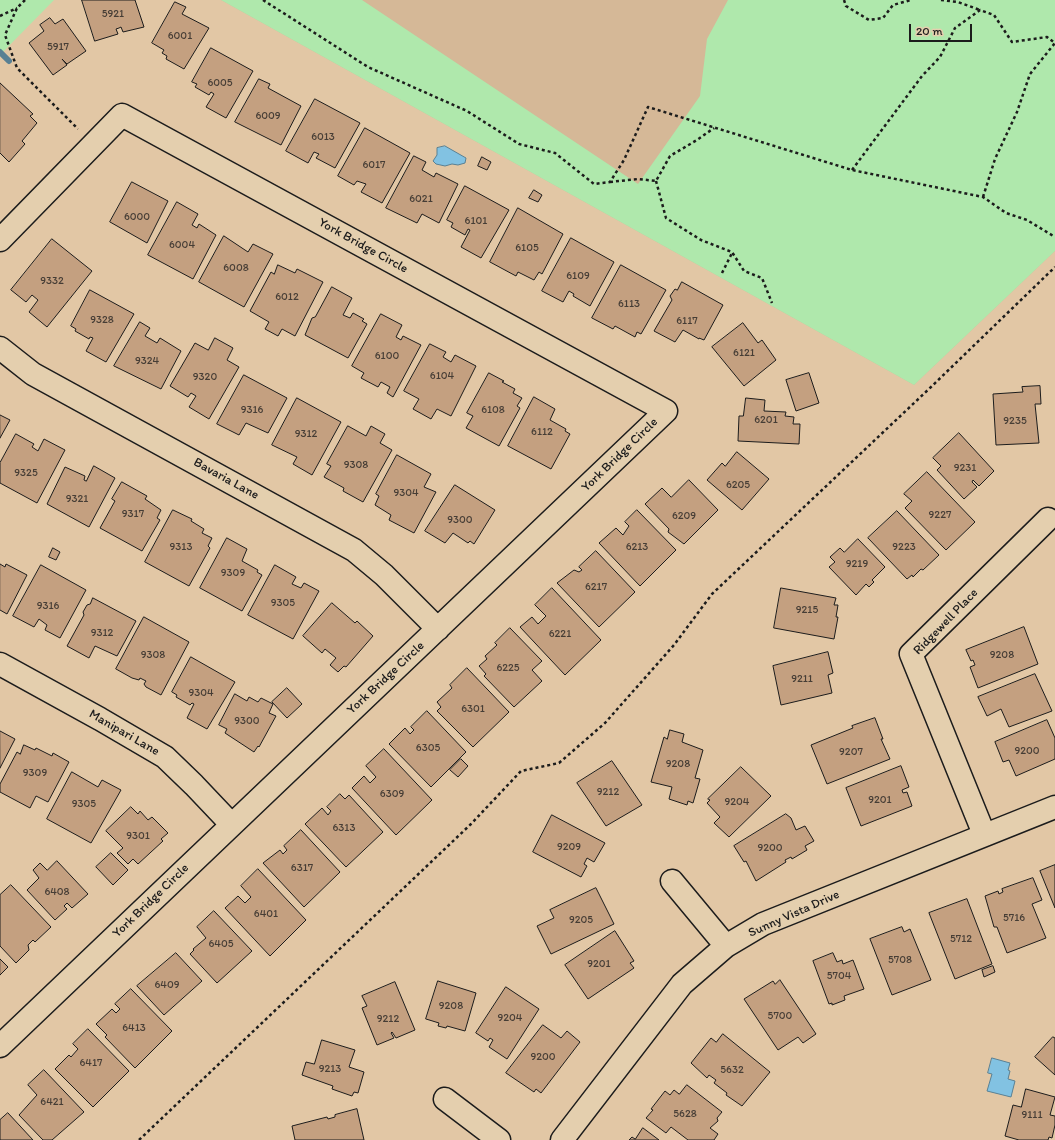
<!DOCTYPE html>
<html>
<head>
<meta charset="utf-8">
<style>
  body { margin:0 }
  #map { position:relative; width:1055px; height:1140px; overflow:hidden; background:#e2c7a5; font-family:Itim,sans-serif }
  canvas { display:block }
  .scale { position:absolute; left:909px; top:24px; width:63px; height:18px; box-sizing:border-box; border:2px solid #1c1c1c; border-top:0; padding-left:5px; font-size:12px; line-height:14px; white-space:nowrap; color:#1c1c1c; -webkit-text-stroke:3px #e4cfae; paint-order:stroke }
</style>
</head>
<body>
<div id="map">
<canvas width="1055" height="1140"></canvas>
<div class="scale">20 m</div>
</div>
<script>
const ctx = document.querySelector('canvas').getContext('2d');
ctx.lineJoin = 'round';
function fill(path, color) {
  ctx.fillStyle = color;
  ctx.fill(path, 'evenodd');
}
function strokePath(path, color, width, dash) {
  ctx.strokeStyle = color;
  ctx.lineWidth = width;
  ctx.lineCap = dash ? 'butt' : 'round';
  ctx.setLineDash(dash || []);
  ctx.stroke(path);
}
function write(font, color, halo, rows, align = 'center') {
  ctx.font = font + ' Itim,sans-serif';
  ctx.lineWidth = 3;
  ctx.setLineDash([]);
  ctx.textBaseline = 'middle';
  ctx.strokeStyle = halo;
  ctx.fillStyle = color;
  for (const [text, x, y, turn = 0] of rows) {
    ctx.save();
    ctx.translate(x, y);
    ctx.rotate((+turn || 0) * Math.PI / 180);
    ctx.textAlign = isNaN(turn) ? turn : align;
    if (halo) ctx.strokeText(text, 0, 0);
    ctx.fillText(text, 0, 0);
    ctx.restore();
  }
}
const built = new Path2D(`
  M221,0H1055V251L914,385Z`);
const green = new Path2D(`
  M0,0H54L0,55Z
  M221,0H362L638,184L700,96L707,39L728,0H1055V251L914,385Z`);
const water = new Path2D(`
  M445,146L466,158L465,163L458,165L452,164L445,166L436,164L433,161L437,155V148Z
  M992,1058L1010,1063L1008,1070L1010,1071L1008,1079L1015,1081L1011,1097L987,1091L992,1074L988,1073Z`);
const stream = new Path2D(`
  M0,52L9,61`);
const building = new Path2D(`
  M82,0H135L144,27L123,32L121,27L119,28L116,29L118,34L95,41Z
  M175,2L186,7L182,14L209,28L184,69L166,59L167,56L162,53L164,50L152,43Z
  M50,18L55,24L63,19L86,51L67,64L62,59L67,65L53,75L29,43L44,31L40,25Z
  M211,48L253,71L226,118L206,107L214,94L211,92L209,95L195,87L197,84L192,82Z
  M259,79L270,84L268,88L301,106L281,145L235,122Z
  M0,83L33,114L30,116L37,123L22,141L25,144L9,162L0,153Z
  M315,99L360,123L335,168L316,158L319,154L314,152L308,163L286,151Z
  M365,128L410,153L382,203L361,192L366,184L357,181L354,185L338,176Z
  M414,156L426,162L422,170L434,177L436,173L458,184L439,223L422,214L417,223L386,208Z
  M482,157L491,162L487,170L478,166Z
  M132,182L168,201L147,243L110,222Z
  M465,186L509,210L481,258L461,247L470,230L468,229L465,235L451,227L453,223L447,220Z
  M534,190L542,195L538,202L529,198Z
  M177,202L198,214L192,225L197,228L199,224L216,235L193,279L148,255Z
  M518,208L563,234L542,274L539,272L534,280L518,272L516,276L490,262Z
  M224,236L248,252L253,244L273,254L244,307L199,282Z
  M571,238L614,262L590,306L573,296L574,294L569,291L563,302L542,291Z
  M52,239L92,271L47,327L29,312L38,300L32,295L26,302L11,290Z
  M278,265L295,273L297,269L323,282L295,336L282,329L278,336L265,329L269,322L250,311L271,272L274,274Z
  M621,265L666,290L641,334L637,332L635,337L615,326L613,329L592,318Z
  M682,282L723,305L704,340L699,338V339L683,330L675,342L654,331L672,300L670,296L675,289L677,290Z
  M332,287L352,298L343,315L350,318L353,313L364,319L362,321L367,324L348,358L305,335L312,318L315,317Z
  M90,290L134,314L106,362L86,351L93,338L90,337L89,339L75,331L76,329L71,326Z
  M381,314L402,325L396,337L401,340L403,336L421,345L393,397L387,393L390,387L381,382L378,387L361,378L364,373L352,366Z
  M140,322L150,328L145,336L157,343L160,338L181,351L161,389L114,366Z
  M743,323L758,343L762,340L776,360L744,386L712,347Z
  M215,338L233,348L227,360L239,367L209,419L189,407L196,396L191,393L188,397L170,386L195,343L208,350Z
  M430,344L446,352L443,357L451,362L455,355L476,366L451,416L437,409L431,419L413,409L419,399L404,391Z
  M489,373L504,381L502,382L515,389L513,393L522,398L517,406L520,408L499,446L466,428L473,416L467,413Z
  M809,373L819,403L796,411L786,380Z
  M244,375L287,398L268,433L246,423L239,435L217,424Z
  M1040,386L1041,404H1035L1039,443L996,445L993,394L1023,392L1022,387Z
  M534,397L555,409L550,420L566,429L565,431L570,434L551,469L508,446Z
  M297,398L341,422L312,475L293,464L297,457L272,445Z
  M746,398L765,400L764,411L786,412L785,416L794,417L793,424H800L799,444L738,441L739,416H743Z
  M0,415L10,420L0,438Z
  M348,426L366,436L371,426L385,434L380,443L392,450L363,502L343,491L344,488L324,477L331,466L327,464Z
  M959,433L994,471L979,486L973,480L972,482L977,487L964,499L937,470L941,466L933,458Z
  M16,434L34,444L32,447L38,451L44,439L65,450L37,503L0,483V463Z
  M737,452L769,479L742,510L707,480L722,463L725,466Z
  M397,455L431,474L424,487L436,492L414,533L389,520L391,515L375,505L379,496L376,494Z
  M94,466L115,478L89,527L47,504L65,467L85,476L84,480L86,481Z
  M927,472L975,522L946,550L905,508L912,501L904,494Z
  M689,480L718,510L684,544L668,532L669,529L645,504L662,488L671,497Z
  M122,482L147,496L145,499L161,510L157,518L160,520L142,551L100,528L115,501L112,499Z
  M455,485L495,510L474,544L470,541L468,543L453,533L445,543L425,531Z
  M173,510L192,519L191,521L204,529L202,533L212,538L208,546L210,548L189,586L145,562Z
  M637,510L676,550L640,586L599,543L616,528L623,535L629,526L625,522Z
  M897,511L939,555L923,570L921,569L913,577L912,575L907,579L868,538Z
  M227,538L247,549L242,561L258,570L257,572L262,575L242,611L200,588Z
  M858,539L885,567L872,580L874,582L869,587L866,584L856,595L829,567L835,562L830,557L840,548L844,552Z
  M53,548L60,552L56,560L49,557Z
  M596,551L635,592L599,627L557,583L574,570L579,572L582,570L579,567Z
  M0,564L5,567L6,564L27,575L7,614L0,610Z
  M41,565L86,590L60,638L45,630L47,625L39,619L34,627L13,616Z
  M275,565L296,577L292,584L301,588L304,583L319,591L293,639L248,615Z
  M552,588L601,640L565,675L520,627L532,617L538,624L546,616L535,605Z
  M781,588L836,598L834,605H838L836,617H838L834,639L774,628Z
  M93,598L136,621L117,656L95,646L89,658L67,646L84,615L83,612L87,605L90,604Z
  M332,603L355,623L357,621L373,636L346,667L344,666L338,672L330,665L336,658L325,649L322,653L303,636Z
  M144,617L189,642L161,695L146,687L144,684L146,681L140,678L139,680L132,678L116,669Z
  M1024,627L1038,664L978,688L970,667L975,665L973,660L971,661L966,650Z
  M510,628L542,661L532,670L542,681L514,707L484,676L486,674L479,666L487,659L485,656L497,645L495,643Z
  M828,652L833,673L828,675L832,693L781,705L773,666Z
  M191,657L235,682L207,729L187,718L194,704L192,703L190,705L176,697L177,695L172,692Z
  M467,668L509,712L473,747L437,711L441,707L437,702L452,688L450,685Z
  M1035,674L1052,711L1009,727L1001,709L987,716L978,697Z
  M287,688L302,704L287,718L272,702Z
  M235,694L247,701L249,697L258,702L261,698L273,704L269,713L276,716L259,747L258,746L254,752L225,733L227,729L219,725Z
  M427,711L466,752L431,787L389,744L405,728L410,734L414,730L411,727Z
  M875,718L883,739H881L890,759L827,784L811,745L853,728L852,726Z
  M1047,720L1055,738V759L1016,776L1009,760L1003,762L995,742Z
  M670,730L684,734L682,742L703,750L695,778L700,779L693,803L688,801L687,805L669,799L672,787L651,782L664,737L667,739Z
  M0,731L15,739L0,768Z
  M24,745L35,750L36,748L52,756L53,753L69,762L48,802L36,796L30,808L0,792V784L17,752L20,754Z
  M384,749L432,800L396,835L352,788L364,776L370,783L376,777L366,766Z
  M461,759L468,766L458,777L450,770Z
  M612,761L642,805L606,826L577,783Z
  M901,766L909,787L902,790L903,793L907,792L912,806L861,826L846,788Z
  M741,767L771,796L729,837L714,823L720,817L707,803L710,800L708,799Z
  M72,772L98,787L102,780L121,790L91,843L47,819Z
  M340,794L345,799L349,795L383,832L346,867L305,824L322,808L328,815L331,811L327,807Z
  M131,807L138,814L140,811L148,820L152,817L168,833L161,839L163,841L138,864L133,859L128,864L117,853L123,848L106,831Z
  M786,814L791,818L796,830L805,826L814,841L805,846L807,850L792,859L791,857L785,860L786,862L756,881L746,861L744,862L734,846Z
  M552,815L605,843L594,862L587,858L584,864L587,866L581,877L533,852Z
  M301,830L340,872L304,907L263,863L280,850L283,854L287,850L284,846Z
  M111,853L128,870L113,885L96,867Z
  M57,861L88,894L72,908L67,903L64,906L67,909L55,920L27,890L39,878L33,870L40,863L47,870Z
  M1055,865V908L1040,871Z
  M258,869L306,920L270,956L225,908L238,896L245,903L251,897L241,886Z
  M1033,878L1042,900L1032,904L1046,938L1007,953L997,927H994L985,896L998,891L999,894L1003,892L1002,889Z
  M11,885L51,927L35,942L33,940L28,945L29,950L16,963L0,946V895Z
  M596,888L614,924L551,954L537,926L554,918L550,910Z
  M967,899L992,964L955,979L929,913Z
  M214,911L252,951L217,983L190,954L194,950L193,949L206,938L197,927Z
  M902,927L904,932L910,929L931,980L892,995L870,939Z
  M615,931L634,961L630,963L634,968L588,999L565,965Z
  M176,953L202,981L164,1015L137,986Z
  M833,953L837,962L842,960L843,964L853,960L864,989L844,996L845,1000L832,1005V1003L829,1004L813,961Z
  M0,959L8,967L0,975Z
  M993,966L995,972L984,977L982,970Z
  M780,980L816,1034L803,1043L798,1037L778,1050L744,999L773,981L775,984Z
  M438,981L476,993L465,1031L447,1026L446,1028L438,1026L439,1023L426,1019Z
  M395,982L415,1030L396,1038L392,1032L391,1033L394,1038L377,1045L362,1008L367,1006L362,996Z
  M506,987L539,1009L507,1059L489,1047L493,1040L490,1038L488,1041L476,1033Z
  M131,989L172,1031L135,1068L105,1037L107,1035L96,1024L112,1009L116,1013L120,1009L115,1004Z
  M543,1025L561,1038L567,1031L580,1042L541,1093L536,1089L534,1092L506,1073Z
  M88,1029L129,1071L93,1107L55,1069L69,1055L71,1057L78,1049L73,1044Z
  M723,1034L770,1072L742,1106L726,1095L727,1093L714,1083L716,1080L709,1075L707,1078L691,1063L711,1038L716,1042Z
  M1053,1037L1055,1038V1075L1035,1057Z
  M322,1040L355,1050L349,1067L364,1072L358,1093L354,1092L352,1096L332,1089L333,1086L302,1075L306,1062L314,1064Z
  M44,1070L84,1112L52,1140H43L19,1115L37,1095L28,1085Z
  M687,1085L722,1112L717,1118L718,1121L710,1128L718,1134L714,1140H688L671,1127L666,1133L646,1118L653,1110L651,1109L665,1091L670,1095L674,1090L679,1094Z
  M1026,1089L1055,1097L1050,1115L1055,1116V1125L1052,1138L1049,1137L1048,1140H1019L1005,1136L1013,1105L1021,1107Z
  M357,1109L364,1140H295L292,1126L327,1117L328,1119L335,1117V1115Z
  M8,1113L33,1140H0V1120Z
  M643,1128L659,1140H629L632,1137L635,1139Z`);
const path = new Path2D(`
  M25,0L17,8L5,35L17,68L78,129
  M263,0L368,67L467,111L519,144L555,153L594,184L610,182L624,160L648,107L852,170L983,197L1006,213L1027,220L1055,237
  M844,0L846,6L869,20L883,18L893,5L911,0
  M941,0L958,2L980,10
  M0,16L17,8
  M852,170L922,76L940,57L955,28L980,10L994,15L1012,42L1047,37L1055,43
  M656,181L666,218L701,240L732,252L744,271L762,278L772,303
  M610,182L638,179L656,181L670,156L697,140L714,128
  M983,197L995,159L1017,112L1030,74L1055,43
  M722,273L732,253
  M139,1140L471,824L521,771L559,763L605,723L674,645L712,594L931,387L1055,267`);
const minor = new Path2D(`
  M0,240L122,115L666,411L0,1046
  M0,348L33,374L354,550L384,575L438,629
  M0,664L100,719L165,757L194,785L231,824
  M984,834L911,654L1048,519
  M672,881L726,946
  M445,1099L499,1140
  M562,1140L682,984L726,946L763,924L1055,807`);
const numberNames = [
  ["5921",113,14],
  ["6001",180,36],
  ["5917",58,47],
  ["6005",220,83],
  ["6009",268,116],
  ["6013",323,137],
  ["6017",374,165],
  ["6021",421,199],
  ["6000",137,217],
  ["6101",476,221],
  ["6004",182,245],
  ["6105",527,248],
  ["6008",236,268],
  ["6109",578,276],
  ["9332",52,281],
  ["6012",287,297],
  ["6113",629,304],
  ["9328",102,320],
  ["6117",687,321],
  ["6121",744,353],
  ["6100",387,356],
  ["9324",147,361],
  ["6104",442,376],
  ["9320",205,377],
  ["9316",252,410],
  ["6108",493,410],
  ["6201",766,420],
  ["9235",1015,421],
  ["6112",542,432],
  ["9312",306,434],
  ["9308",356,465],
  ["9231",965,468],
  ["9325",26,473],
  ["6205",738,485],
  ["9304",406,493],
  ["9321",77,499],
  ["9317",133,514],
  ["9227",940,515],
  ["6209",684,516],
  ["9300",460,520],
  ["9313",181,547],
  ["6213",637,547],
  ["9223",904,547],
  ["9219",857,564],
  ["9309",233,573],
  ["6217",596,587],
  ["9305",283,603],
  ["9316",48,606],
  ["9215",807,610],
  ["9312",102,633],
  ["6221",560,634],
  ["9308",153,655],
  ["9208",1002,655],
  ["6225",508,668],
  ["9211",802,679],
  ["9304",201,693],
  ["6301",473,709],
  ["9300",247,721],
  ["6305",428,748],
  ["9200",1027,751],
  ["9207",851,752],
  ["9208",678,764],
  ["9309",35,773],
  ["9212",608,792],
  ["6309",392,794],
  ["9201",880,800],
  ["9204",737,802],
  ["9305",84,804],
  ["6313",344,828],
  ["9301",138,836],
  ["9209",569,847],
  ["9200",770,848],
  ["6317",302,868],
  ["6408",57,892],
  ["6401",266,914],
  ["5716",1014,918],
  ["9205",581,920],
  ["5712",961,939],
  ["6405",221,944],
  ["5708",900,960],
  ["9201",599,964],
  ["5704",839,976],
  ["6409",167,985],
  ["9208",451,1006],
  ["5700",780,1016],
  ["9204",510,1018],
  ["9212",388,1019],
  ["6413",134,1028],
  ["9200",543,1057],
  ["6417",91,1063],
  ["9213",330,1069],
  ["5632",732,1070],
  ["6421",52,1102],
  ["5628",685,1114],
  ["9111",1032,1115]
];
const streetNames = [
  ["York Bridge Circle",363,246,29],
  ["York Bridge Circle",620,455,-44],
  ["Bavaria Lane",226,479,29],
  ["Ridgewell Place",946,622,-46],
  ["York Bridge Circle",386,678,-43],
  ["Manipari Lane",124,733,30],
  ["York Bridge Circle",151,901,-44],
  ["Sunny Vista Drive",794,914,-24]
];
fill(built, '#d5b897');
fill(green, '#afe8ac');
fill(water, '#82c2e2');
strokePath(water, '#598093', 1);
strokePath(stream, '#598093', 6);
fill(building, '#c4a080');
strokePath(building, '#1c1c1c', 1);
strokePath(minor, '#1c1c1c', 25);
strokePath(path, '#1c1c1c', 2.5, [3, 3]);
strokePath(minor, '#e4cfae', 22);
write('11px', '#463d35', null, numberNames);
write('13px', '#1c1c1c', '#e4cfae', streetNames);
</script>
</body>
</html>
